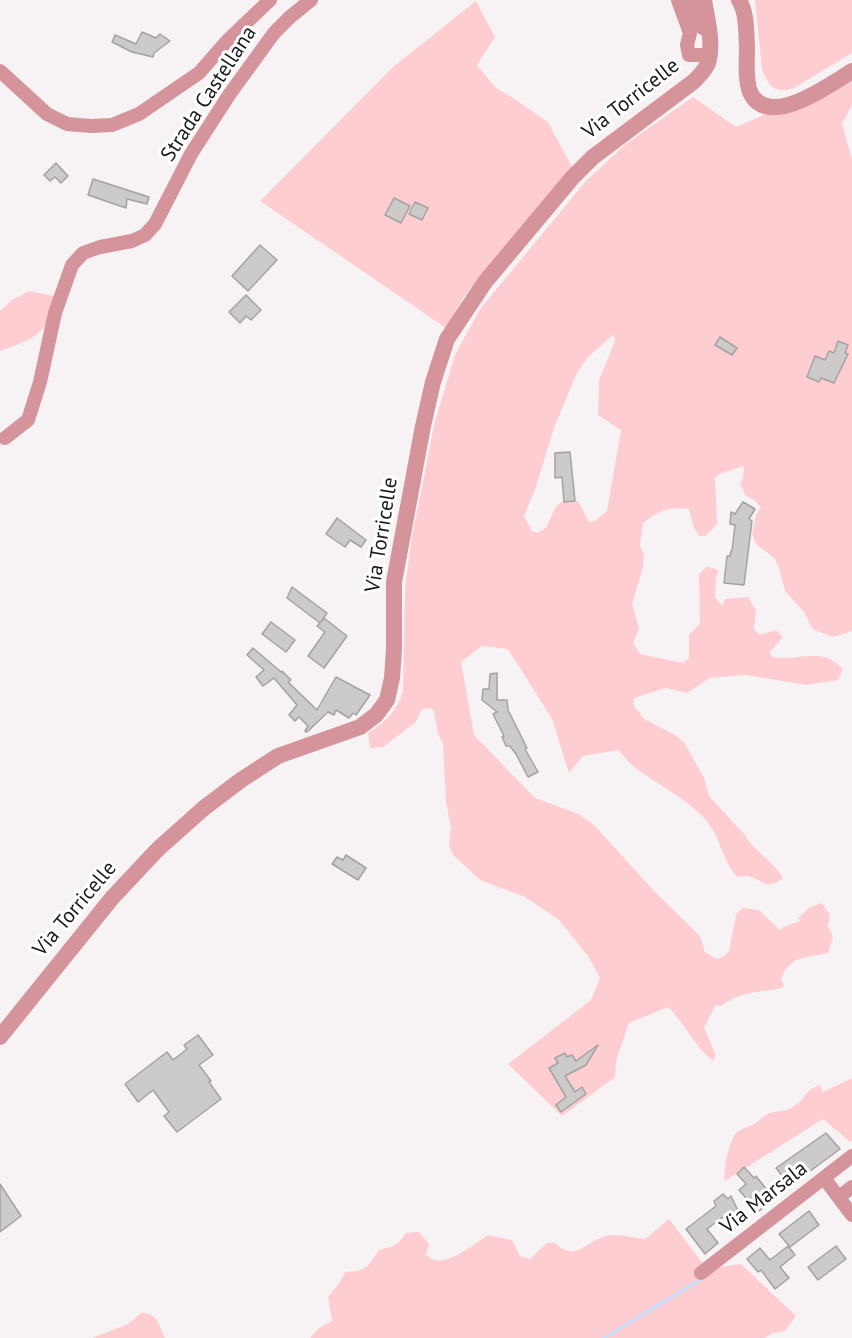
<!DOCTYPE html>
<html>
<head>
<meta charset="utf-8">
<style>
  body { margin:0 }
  canvas { display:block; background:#f7f3f4 }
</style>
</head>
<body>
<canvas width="852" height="1338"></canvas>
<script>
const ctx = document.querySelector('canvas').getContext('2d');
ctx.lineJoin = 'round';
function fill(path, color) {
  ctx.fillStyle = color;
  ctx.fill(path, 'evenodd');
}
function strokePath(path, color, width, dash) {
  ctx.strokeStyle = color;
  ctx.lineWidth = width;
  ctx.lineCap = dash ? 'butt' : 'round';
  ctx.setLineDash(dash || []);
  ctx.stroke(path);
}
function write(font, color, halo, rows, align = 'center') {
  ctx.font = font + ' "PT Sans",sans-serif';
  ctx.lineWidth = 6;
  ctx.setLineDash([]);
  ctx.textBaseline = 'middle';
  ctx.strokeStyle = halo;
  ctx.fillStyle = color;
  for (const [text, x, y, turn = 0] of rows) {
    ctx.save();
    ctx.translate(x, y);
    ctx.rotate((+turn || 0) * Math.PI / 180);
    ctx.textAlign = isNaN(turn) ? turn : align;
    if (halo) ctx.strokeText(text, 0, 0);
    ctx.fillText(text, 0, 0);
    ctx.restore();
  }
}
const green = new Path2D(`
  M755,0H852V53L792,89C774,93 768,86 762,69Z
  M476,1L495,37L477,65L496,88L513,98L548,122L573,169L477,280L463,298L446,328L260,201L393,67Z
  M852,77V105L842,124L852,160V631L833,637L814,630L811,626L804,612L785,591L779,568L774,558L756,544L752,534L756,515L761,507L754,500L745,495L740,483L743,478L744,466L719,474L715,478L717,524L705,536H699L694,528L689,509C669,506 658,511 643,523L640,546L644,554L643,567L632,604L639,628L633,643L640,654L683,663L689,658V635L700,623L699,574L708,566L719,571L716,577L715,597L722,606L725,599L748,597L756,610L754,629L760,635L776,630L783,637L769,653L773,657C803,662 819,645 843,669L838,680L806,685L746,675L710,678L687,693L666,688L637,697L633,700L634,706L644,719L675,735L684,742L704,778L709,796L745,835C754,852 774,861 783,878C766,891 763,880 748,876C747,876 738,876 737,877C719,856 722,834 699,813C679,794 655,783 634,767C628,762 623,755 618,750L583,756L569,773L552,719L508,649L482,646L461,662L474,735L535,798L579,814L594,825L655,892L700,936L705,952L717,959L724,956L730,950C730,938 735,927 736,914L743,908L759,910L780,930L786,926L800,921L798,918L810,907L822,903L830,915L828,926L833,937L828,953C805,959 790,954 781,980L784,984L782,988C759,993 740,991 721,1006L716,1005L704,1027L716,1056L713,1061C694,1046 685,1024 668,1007L629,1023L616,1061L615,1077L562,1116L508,1064L591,1000L600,978L588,956L558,919L525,897L480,880L453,855L449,846L451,827L446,802L443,743L438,734L434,711L430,708L422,709L416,722L383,747L370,748L368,733C385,723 397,711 403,691L405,589L411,542L435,421L455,355L480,309L586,181L626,144L693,97L736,127ZM614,334L615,341L599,380L598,415L621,430L607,511L595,521L589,522L578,501L561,502L555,508L546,528L537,533L532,531L524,516L535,490L554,428L577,373L588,357Z
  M29,291L54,296C52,333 31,340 0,351V311L12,300Z
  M852,1078V1141L850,1142L823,1119L725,1181C723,1170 729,1140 737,1132C741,1129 749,1127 754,1124C760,1120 766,1113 774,1112C784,1110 786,1112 796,1105C806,1099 802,1092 820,1085L823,1092Z
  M669,1219L707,1269L741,1264L796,1316L785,1331L773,1333L765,1338H310L319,1328L332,1321L328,1297L340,1282L345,1272C367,1271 367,1268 379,1250C392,1247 399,1245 406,1233L419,1232L429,1244L426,1255C429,1256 431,1259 435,1260C450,1264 476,1243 488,1235L512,1240L520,1256L530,1259L547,1243H555C576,1263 586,1241 606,1236C617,1233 634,1238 645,1239Z
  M141,1313C157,1312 159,1325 165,1338H92L128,1324Z`);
const stream = new Path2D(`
  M604,1338L703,1278`);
const building = new Path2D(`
  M142,32L156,38L160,34L170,41L154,53L153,57L132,52L112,42L115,35L136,44Z
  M56,163L68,176L61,183L55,177L50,181L44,175Z
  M93,179L149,197L147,204L127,199L126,208L88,195Z
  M394,198L410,206L401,223L385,215Z
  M415,202L428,208L422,220L409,214Z
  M260,245L277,260L248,291L232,276Z
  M246,295L261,310L251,320L246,316L240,323L229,312Z
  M720,337L737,348L732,355L715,345Z
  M838,341L848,345L845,353L848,354L834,383L821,378L819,382L807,377L815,356L825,360L829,351L834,353Z
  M570,452L575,501L564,502L562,477L555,478V453Z
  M743,502L755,509L749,519L752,521L744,585L724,583L727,556H730L731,551H732L735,525L730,524L731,512L735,514Z
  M337,518L366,540L361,547L350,540L345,547L326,534Z
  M292,587L327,613L321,622L324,618L347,636L324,668L308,656L325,632L317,626L320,623L287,598Z
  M271,622L295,640L286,652L262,634Z
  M253,648L281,672L282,671L291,680L288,682L317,710L336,677L370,695L356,715L353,713L349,718L336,710L334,715L328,712L307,732L305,731L308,726L299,717L295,721L289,715L297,705L274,678L263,686L256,677L264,670L247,655Z
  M497,673V700H507L508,710L527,748L525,749L538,772L528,777L516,754L510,746H506L502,737L504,736L493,714L497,712L482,700L483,689H489L490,674Z
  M346,855L366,868L358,880L332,864L337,857L343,860Z
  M198,1035L213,1055L199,1065L211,1081L209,1082L221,1099L177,1132L164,1116L169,1112L153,1090L138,1102L125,1084L167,1052L173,1060L187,1049L184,1045Z
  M598,1045L586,1065L565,1076L575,1092L582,1087L586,1094L561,1112L556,1105L566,1097L549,1068L558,1063L555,1058L565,1053L567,1057L572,1055L576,1061Z
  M826,1133L840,1149L790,1186L776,1168Z
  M744,1167L754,1178L756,1176L774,1199L758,1212L739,1190L746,1184L737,1174Z
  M0,1184L21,1216L0,1232Z
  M723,1194L728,1199L731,1196L744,1223L733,1229L723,1217L707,1229L718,1243L705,1254L686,1229L716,1206L714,1201Z
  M809,1211L819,1225L790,1247L779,1234Z
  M788,1246L795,1255L780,1267L789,1278L775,1289L761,1270L758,1272L747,1259L760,1248L770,1260Z
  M836,1246L846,1259L818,1280L808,1267Z`);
const minor = new Path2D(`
  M678,0L690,33L687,45L689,55H710
  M691,0L696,24L708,31
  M0,71L47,114L67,124L91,126L112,125L139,114L199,73L227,41L270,0
  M5,438L28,420L40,382L55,313L72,265L83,253L100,247L132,241L145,235L155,224L191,154L229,95L274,33L290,17L311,0
  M824,1178L852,1215
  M839,1197L852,1187
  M701,1273L852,1156`);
const tertiary = new Path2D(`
  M739,0C747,13 746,31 747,46C747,60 745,79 750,92C767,131 831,84 852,71
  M0,1037L112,898L158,849L204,808L241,780L278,756L360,727L376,715L387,700L392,678L394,649V582L423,426L433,382L447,339L485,282L572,178L593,157L693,82C699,76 705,71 708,63C714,45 707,18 704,0`);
const streetNames = [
  ["Strada Castellana",209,94,-57],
  ["Via Torricelle",631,99,-38],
  ["Via Torricelle",382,535,-81],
  ["Via Torricelle",75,909,-50],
  ["Via Marsala",764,1198,-38]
];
fill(green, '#fecdd1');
strokePath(stream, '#c7dffb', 3);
fill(building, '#cdcaca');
strokePath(building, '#a5a1a2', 1.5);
strokePath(minor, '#d5949b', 14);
strokePath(tertiary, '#d5949b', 16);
write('21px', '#1a1919', '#fff', streetNames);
</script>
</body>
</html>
